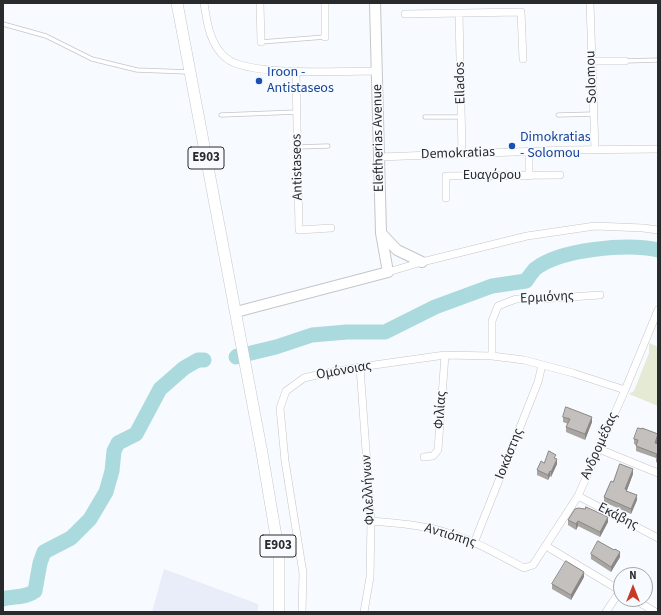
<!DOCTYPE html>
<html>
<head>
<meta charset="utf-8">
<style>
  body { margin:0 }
  #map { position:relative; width:661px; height:615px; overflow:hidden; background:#f7fafe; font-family:"Source Sans 3",sans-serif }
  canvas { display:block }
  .frame { position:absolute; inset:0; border:4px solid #292a2c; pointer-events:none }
  .north { position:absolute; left:613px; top:567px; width:40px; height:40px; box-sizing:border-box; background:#f7fafe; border:1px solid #a5a7aa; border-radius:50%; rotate:0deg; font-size:11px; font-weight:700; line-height:16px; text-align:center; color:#292a2c }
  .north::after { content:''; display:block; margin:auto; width:14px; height:18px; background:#c73b26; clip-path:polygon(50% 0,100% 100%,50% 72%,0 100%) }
</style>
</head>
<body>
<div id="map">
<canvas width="661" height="615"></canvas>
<div class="frame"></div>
<div class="north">N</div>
</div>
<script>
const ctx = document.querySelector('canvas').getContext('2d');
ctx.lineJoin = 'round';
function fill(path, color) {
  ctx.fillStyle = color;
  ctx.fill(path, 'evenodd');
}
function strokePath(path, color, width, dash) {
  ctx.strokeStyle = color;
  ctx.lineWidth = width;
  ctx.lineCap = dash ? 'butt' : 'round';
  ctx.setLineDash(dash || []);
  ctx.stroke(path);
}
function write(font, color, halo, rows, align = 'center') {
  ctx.font = font + ' "Source Sans 3",sans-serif';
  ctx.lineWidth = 3;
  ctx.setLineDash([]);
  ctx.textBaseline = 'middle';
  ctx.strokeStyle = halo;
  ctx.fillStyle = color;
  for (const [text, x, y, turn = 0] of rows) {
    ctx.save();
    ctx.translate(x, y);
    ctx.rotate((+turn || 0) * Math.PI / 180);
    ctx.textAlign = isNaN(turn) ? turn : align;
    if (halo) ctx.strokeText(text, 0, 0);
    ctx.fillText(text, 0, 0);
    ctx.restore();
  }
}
const built = new Path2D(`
  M164,569L258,604V612H152Z`);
const green = new Path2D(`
  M649,343L658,347V406L629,394L634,391L649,353Z`);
const river = new Path2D(`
  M251,353L276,347L312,335L347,332H385L435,307L492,286L526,281C529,277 532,272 535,269C560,249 628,243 658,250
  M236,357L237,356
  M3,599C13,596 26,598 35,591L40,563L44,552L71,538L90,519L106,492L112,471L114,451L118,443L136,434L160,389L184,368L198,360H204`);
const lane = new Path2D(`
  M3,24L46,36L92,59L137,70L188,72
  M261,42L325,37
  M625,61L658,60
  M221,115L297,112
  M558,115L594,114
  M425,117H461
  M297,147L328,146`);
const street = new Path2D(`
  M204,3C207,23 210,45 226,58C248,77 346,71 377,71
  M260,3L261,42
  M590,3L595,150
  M459,13L462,153
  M405,14L521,12L523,59
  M325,37V3
  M592,61H625
  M296,72L299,230L331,228
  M529,152V176
  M379,157L567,150L658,149
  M446,198V176L560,175
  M388,272L422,262L527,236L595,226L643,228L658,230
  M492,356V321L498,306L516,299H541L600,295
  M360,367L371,521L370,577L364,612
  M599,449L658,473
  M424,457L433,456L438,450L445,355
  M578,496L658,538
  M371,521C397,523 423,525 448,533C474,540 499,555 524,568L533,565L578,496L625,390L658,310
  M474,543L538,382L542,365
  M546,546L621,591
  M634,599L655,612
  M302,612L303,573L285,461L280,408L286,391L304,378L321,374L360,367L445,355L492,356L524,360L573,373L625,390
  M606,612L620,591`);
const secondary = new Path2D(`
  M381,233L397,250L422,262
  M236,312L388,272L381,233L375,3`);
const primary = new Path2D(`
  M177,3L262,453L279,554V612`);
const wall = new Path2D(`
  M563,417L592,422L585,440L566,432V427L568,424L563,422Z
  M658,434V441L657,444H658V463L656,462V458L636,451V445L634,444V439Z
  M556,458L557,464L551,477L550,476L548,480L537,475V470L544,463Z
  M633,474L627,490V492L637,500L631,514L604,502V497L613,482Z
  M568,520L608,522L600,537L578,526L576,530L568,525Z
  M591,554L620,557L611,572L591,559Z
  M584,577L571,600L552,589V584Z`);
const shadedWall = new Path2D(`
  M592,417V422L585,440V434Z
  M658,436V441L655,449V443Z
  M557,459V464L551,477V472Z
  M633,469V474L627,490V495L625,489Z
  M550,471V476L548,480V475Z
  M637,495V500L631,514V509Z
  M608,517V522L600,537V532Z
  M578,521V526L576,530V524Z
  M620,552V557L611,572V567Z
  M584,572V577L571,600V595Z`);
const building = new Path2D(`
  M566,407L592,417L585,434L566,427L570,419L563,417Z
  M638,428L642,429V428L658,434L655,443L658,444V457H656L657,454L636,446L638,440L634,439Z
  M549,451L556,455L554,458L557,459L551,472L550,471L548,475L537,470L541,461L544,463Z
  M620,464L633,469L625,489L627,490L626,491L637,495L631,509L604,497L611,481L613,482Z
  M586,507L608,517L600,532L578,521L576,524L568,520L575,509L578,508L585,509Z
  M598,541L614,550L615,549L620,552L611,567L591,554Z
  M566,561L584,572L571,595L552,584Z`);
const markers = [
  [259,81,4,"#1a4fb4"],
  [512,146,4,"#1a4fb4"]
];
const shields = [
  [206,158,36],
  [278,546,36]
];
const shieldNames = [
  ["E903",206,158],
  ["E903",278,546]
];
const transitNames = [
  ["Iroon -",267,73],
  ["Antistaseos",267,89],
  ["Dimokratias",520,138],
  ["- Solomou",520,154]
];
const streetNames = [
  ["Solomou",592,77,-92],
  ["Ellados",461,83,-91],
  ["Eleftherias Avenue",379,138,-91],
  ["Demokratias",458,154,-2],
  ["Antistaseos",298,167,-91],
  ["Ευαγόρου",492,176],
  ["Ερμιόνης",547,298,-3],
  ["Ομόνοιας",344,371,-10],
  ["Φιλίας",441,410,-86],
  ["Ανδρομέδας",600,446,-66],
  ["Ιοκάστης",510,454,-68],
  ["Φιλελλήνων",369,490,-93],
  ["Εκάβης",618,517,27],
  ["Αντιόπης",450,536,17]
];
fill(built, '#e8edf9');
fill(green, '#e4ead3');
strokePath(river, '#abdade', 15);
strokePath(lane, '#c4c6ca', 5);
strokePath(street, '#c4c6ca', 8);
strokePath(secondary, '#c4c6ca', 12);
strokePath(primary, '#c4c6ca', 12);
strokePath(lane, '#fff', 3.5);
strokePath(street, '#fff', 7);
strokePath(secondary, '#fff', 10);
strokePath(primary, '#fff', 11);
fill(wall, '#a9a5a3');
fill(shadedWall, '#898684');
fill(building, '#c4c0bd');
strokePath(building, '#898684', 1);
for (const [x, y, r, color] of markers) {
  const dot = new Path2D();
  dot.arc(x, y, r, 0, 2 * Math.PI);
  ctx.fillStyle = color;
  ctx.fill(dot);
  strokePath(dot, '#f7fafe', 1.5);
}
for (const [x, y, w] of shields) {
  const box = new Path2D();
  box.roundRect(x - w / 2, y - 11, w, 22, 3);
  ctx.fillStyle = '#f7fafe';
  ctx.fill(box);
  strokePath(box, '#292a2c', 1);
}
write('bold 13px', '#292a2c', null, shieldNames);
write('14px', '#164399', '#f7fafe', transitNames, 'left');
write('14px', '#292a2c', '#f7fafe', streetNames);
</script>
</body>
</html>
